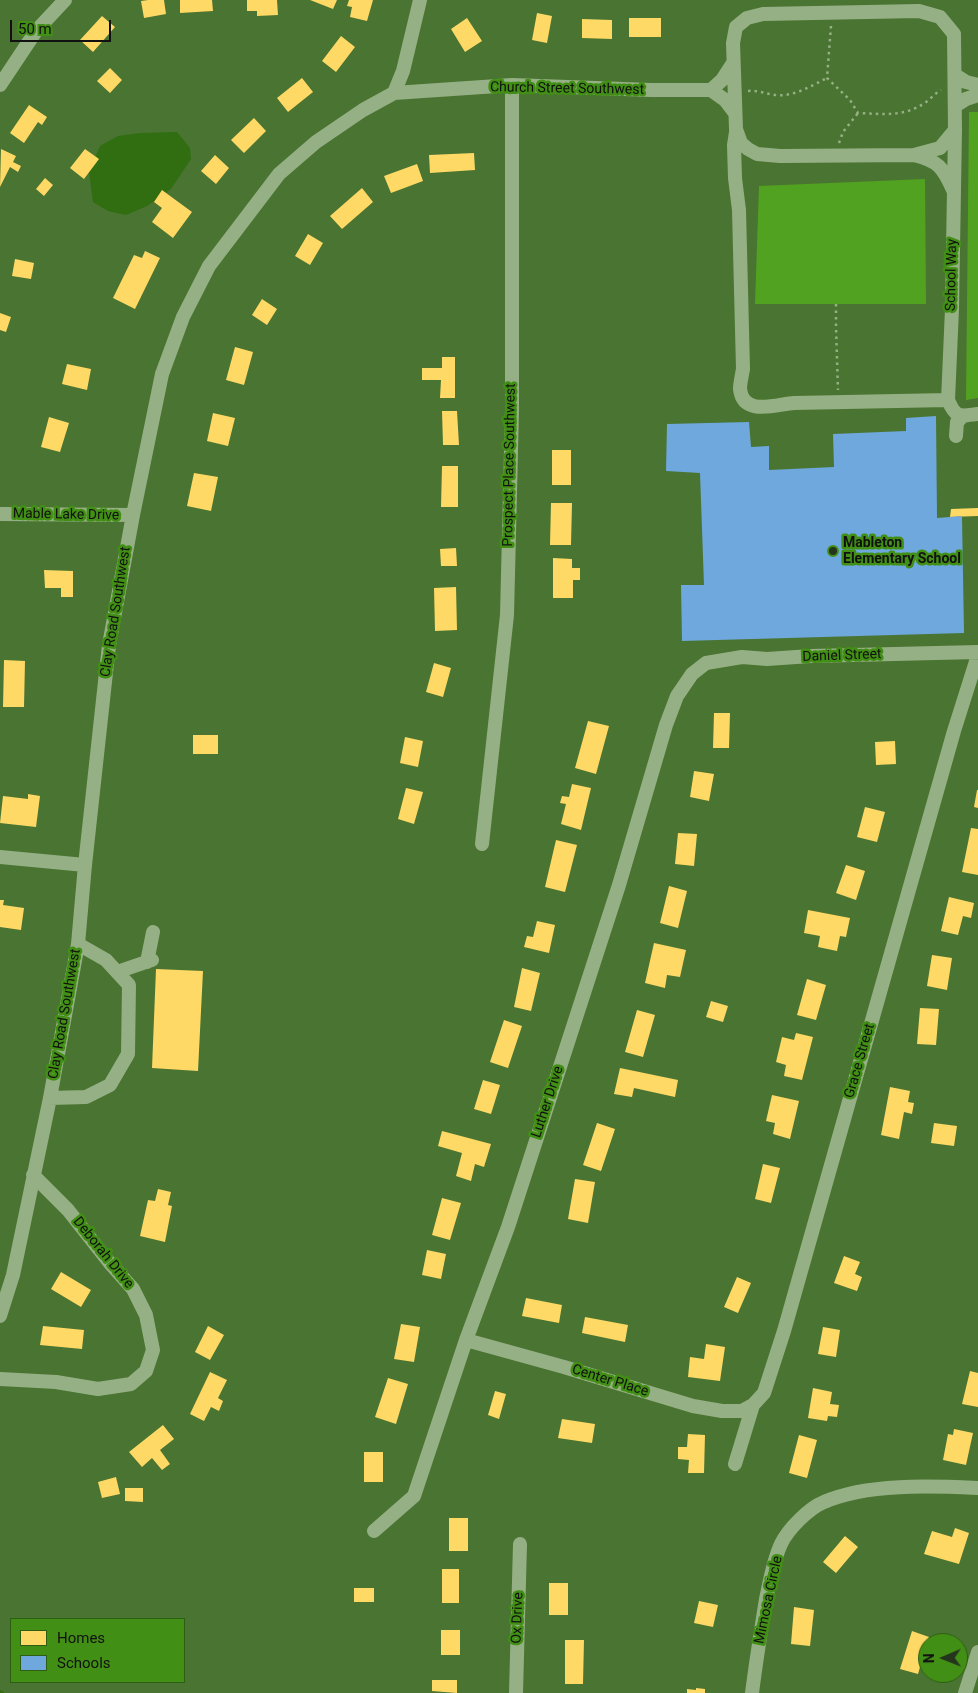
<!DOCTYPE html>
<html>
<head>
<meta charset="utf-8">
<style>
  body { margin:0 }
  #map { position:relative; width:978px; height:1693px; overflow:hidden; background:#4a7431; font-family:Roboto,sans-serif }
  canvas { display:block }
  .legend { position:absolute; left:10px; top:1618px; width:175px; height:65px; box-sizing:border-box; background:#428f16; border:1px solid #2e5d14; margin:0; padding:6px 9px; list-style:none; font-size:15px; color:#111 }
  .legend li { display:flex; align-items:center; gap:10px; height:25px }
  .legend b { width:25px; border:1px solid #2e5d14 }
  .north { position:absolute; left:918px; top:1633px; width:50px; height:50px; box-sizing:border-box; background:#428f16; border:1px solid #2e5d14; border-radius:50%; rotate:269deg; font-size:14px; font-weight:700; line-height:20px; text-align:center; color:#111 }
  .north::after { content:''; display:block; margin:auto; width:18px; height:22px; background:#25341c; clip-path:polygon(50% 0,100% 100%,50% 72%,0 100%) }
  .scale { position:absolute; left:10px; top:20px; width:101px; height:22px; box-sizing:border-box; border:2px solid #111; border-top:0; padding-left:6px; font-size:15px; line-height:18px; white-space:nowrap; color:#111; -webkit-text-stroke:4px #428f16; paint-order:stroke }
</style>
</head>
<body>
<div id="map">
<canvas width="978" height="1693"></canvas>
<ul class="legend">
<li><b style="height:14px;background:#ffd966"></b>Homes</li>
<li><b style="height:14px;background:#6fa8dc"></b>Schools</li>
</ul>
<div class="north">N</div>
<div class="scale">50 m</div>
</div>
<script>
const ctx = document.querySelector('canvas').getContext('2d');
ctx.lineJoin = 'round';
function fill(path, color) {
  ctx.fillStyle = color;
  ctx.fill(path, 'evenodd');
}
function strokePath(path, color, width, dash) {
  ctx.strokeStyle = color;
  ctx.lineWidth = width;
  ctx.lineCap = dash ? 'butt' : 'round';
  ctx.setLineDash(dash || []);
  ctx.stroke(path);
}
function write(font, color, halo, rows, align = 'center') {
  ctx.font = font + ' Roboto,sans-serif';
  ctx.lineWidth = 5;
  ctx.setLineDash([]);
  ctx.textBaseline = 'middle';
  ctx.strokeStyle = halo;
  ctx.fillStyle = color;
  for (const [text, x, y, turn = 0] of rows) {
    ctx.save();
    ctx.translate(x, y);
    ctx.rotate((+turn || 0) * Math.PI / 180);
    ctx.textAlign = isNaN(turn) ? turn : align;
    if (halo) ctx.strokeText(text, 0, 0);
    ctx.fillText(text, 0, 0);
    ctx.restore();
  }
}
const green = new Path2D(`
  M969,112H978V398L966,400Z
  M925,179L926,304H755L759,186Z`);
const water = new Path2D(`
  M177,132L190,148L191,159L171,189L147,206L126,215L108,211L93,202L89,172L100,146L118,136L140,133Z`);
const homes = new Path2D(`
  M148,0H164L166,14L144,18L141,1Z
  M180,0H212L213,11L180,13Z
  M247,0H277L278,15L257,16V11H247Z
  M310,0H337L333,9Z
  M349,0H373L367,21L350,17L352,7L347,6Z
  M537,13L552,16L547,43L532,40Z
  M102,16L115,27L93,52L80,40Z
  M467,18L482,41L465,52L451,29Z
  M629,18H661V37H629Z
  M582,19L612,20V39L582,38Z
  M341,36L355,47L336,72L322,61Z
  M110,68L122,80L110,93L97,81Z
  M302,78L313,92L288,112L277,98Z
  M29,105L47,117L42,125L38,122L24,143L10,133Z
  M254,118L266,131L244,153L231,140Z
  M1,149L16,156L13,162L21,166L18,172L10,167L0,187Z
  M85,149L99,159L84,179L70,168Z
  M474,153L475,170L430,173L429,155Z
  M215,155L229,168L216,184L201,171Z
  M417,164L423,181L391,193L384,176Z
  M45,178L53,185L44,196L36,189Z
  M362,188L373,202L342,229L330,216Z
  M162,190L192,212L173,238L152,222L162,208L154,202Z
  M308,234L323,243L310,265L295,256Z
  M145,251L160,258L135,309L113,298L134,255L142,258Z
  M15,259L34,263L31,279L12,276Z
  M262,299L277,309L267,325L252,315Z
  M0,313L11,317L6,332L0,330Z
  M235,347L253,352L244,385L226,380Z
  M442,357H455V398H440L441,380H422V368H442Z
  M67,364L91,369L87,390L62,384Z
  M442,411H457L459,445H443Z
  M213,413L235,418L228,446L207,441Z
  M49,417L69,423L60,452L41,447Z
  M552,450H571V485H552Z
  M442,466H458V507H441Z
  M194,473L218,477L211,511L187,506Z
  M551,503H572L571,545H550Z
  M978,508V516L950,517L951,509Z
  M456,548L457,566H441L440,549Z
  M553,558L572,559V568H580V580H573V598H553Z
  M44,570L73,571V597H61V588H45Z
  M456,587L457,630L435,631L434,588Z
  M4,660L25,661L24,707H3Z
  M434,663L451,668L443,697L426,692Z
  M714,713H730L729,748H713Z
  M588,721L609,726L596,774L575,768Z
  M193,735H218V754H193Z
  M405,737L423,741L418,767L400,763Z
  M895,741L896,764L876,765L875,742Z
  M694,771L714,774L709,801L690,797Z
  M572,784L591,788L581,830L561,824L566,804L560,803L562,796L569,797Z
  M406,788L423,792L414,824L398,819Z
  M977,790H978V808L974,807Z
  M28,794L40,796L36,827L0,823L3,796L28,799Z
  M865,807L885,812L877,842L857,837Z
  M971,828L978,829V875L962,872Z
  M678,833L697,834L694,866L675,864Z
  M556,840L577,845L565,892L545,887Z
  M846,865L865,871L856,900L836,893Z
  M669,886L687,891L678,928L660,923Z
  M949,897L974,903L971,918L963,916L958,935L941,931Z
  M0,900H4L3,905L24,908L21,930L0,927Z
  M808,910L850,918L846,937L840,936L837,951L818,947L820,936L804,933Z
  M537,921L555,925L549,953L524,947L527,936L533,937Z
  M654,943L686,950L680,977L667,975L665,988L645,983Z
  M932,955L952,958L947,990L927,986Z
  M522,968L540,973L531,1011L514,1007Z
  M156,969L203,971L198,1071L152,1068Z
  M807,979L826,985L816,1020L797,1015Z
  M711,1001L728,1006L723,1022L706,1017Z
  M920,1008L939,1009L936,1045L917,1044Z
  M637,1010L655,1015L643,1057L625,1052Z
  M504,1020L522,1026L508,1068L490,1062Z
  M796,1033L813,1037L802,1080L784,1076L786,1065L776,1062L782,1037L794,1040Z
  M620,1068L678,1080L675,1097L634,1088L632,1097L614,1094Z
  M483,1080L500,1085L491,1114L474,1109Z
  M890,1087L910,1091L908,1102L914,1103L912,1114L904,1112L899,1139L881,1135Z
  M772,1095L799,1101L790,1139L773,1134L775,1123L766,1121Z
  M597,1123L615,1129L601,1171L583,1165Z
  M934,1123L957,1126L954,1146L931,1143Z
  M442,1131L491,1144L484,1167L475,1164L471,1181L456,1176L462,1153L438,1146Z
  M763,1164L780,1168L771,1203L755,1199Z
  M575,1179L595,1182L588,1223L568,1219Z
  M158,1189L171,1192L168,1205L172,1206L165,1242L140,1236L148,1200L155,1201Z
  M442,1198L461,1203L450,1240L432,1235Z
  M427,1250L446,1254L441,1279L422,1275Z
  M844,1256L860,1262L855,1274L862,1277L857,1291L834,1283Z
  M61,1272L91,1290L81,1307L51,1289Z
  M737,1277L751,1283L738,1313L724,1307Z
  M526,1298L562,1305L559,1323L522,1316Z
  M585,1317L628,1325L625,1342L582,1333Z
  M401,1324L420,1327L414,1362L394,1359Z
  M43,1326L84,1330L82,1349L40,1345Z
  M208,1326L224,1335L210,1360L195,1352Z
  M823,1327L840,1330L836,1357L818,1354Z
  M706,1344L725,1347L720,1381L688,1377L690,1357L704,1359Z
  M970,1371L978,1373V1407L962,1404Z
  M210,1372L227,1380L218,1398L223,1401L219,1411L211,1407L204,1421L190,1414Z
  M388,1378L408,1384L396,1424L375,1417Z
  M813,1388L832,1392L830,1404L839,1405L837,1417L828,1416L827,1421L808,1418Z
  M495,1391L506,1394L499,1419L488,1415Z
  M562,1419L595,1424L592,1443L558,1438Z
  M163,1425L174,1439L160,1450L170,1464L162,1470L152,1458L142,1467L129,1452Z
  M954,1429L973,1433L966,1465L943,1460L948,1434L953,1435Z
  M688,1434L705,1435L704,1473H688L689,1460L678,1459V1447H687Z
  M799,1435L817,1440L807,1478L789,1473Z
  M364,1452H383V1482H364Z
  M116,1477L120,1494L102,1498L98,1482Z
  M125,1488H143V1502L125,1501Z
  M449,1518H468V1551H449Z
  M955,1528L969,1533L959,1564L924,1554L932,1531L952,1537Z
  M845,1536L858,1547L836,1573L823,1562Z
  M442,1569H459V1603H442Z
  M549,1583H568V1615H549Z
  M354,1588H374V1602H354Z
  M699,1601L718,1605L713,1627L694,1623Z
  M794,1607L814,1610L810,1646L791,1644Z
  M441,1630H460V1655H441Z
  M912,1631L929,1637L918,1674L900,1669Z
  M565,1640H584L583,1684H565Z
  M432,1680H457V1693L432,1691Z
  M696,1688L705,1689V1693H687V1689L696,1690Z`);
const schools = new Path2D(`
  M936,416L937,518L962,516L964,633L682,641L681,585H704L700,473L666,471L667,424L749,422L751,447L769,446V470L834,467L833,434L906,431V418Z`);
const stream = new Path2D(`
  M0,1692L2,1693`);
const path = new Path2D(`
  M831,26L827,78L850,100L858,113C881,114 903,117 923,104C930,100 935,93 941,90
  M748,91C758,90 766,94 775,95C794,97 811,86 827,78
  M839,143L843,132L858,113
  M836,304V327L838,390`);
const minor = new Path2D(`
  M919,11L940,17L954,34L955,130L940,148L914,155L780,156L757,154L748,149L741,143L736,129L733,43L736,27L747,18L763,14Z
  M955,75L966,82L978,85
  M0,85L36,31L65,0
  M711,90L722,80L733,63
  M394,93L512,85L651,90H711L725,100L735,113
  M955,106L966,99L978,95
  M955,130L952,309L948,400C956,419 960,416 978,414
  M736,132L734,145L735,178L739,210L743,369C742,375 740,383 740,389C743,417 777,404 794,403L948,400
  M914,155C938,161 943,167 953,190
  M956,436L957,422L963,416
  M0,514L133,515
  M482,844L507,615L512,410V85
  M0,857L85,865
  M147,962L153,932
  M117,972L152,960
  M50,1098L86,1097L110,1085L128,1054L129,985L106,960L78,944
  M0,1316L13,1275L50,1098L78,944L85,865L109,645L133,515L162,374L183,317L209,266L279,174L316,142L363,110L394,93L403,71L420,0
  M466,1340L564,1367L693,1406L722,1411H742L753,1405
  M0,1379L56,1382L98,1389L131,1384L146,1371L153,1350L146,1315L133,1289L109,1262L68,1210L33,1175
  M735,1464L753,1405L764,1393L784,1331L954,731L978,655
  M374,1531L414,1496L466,1340L508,1227L619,885L666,725L677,696L692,674L706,663L742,657L767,659L811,656L978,652
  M516,1693L520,1544
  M752,1693C756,1662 761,1630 766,1599C770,1581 773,1561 781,1544C788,1529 809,1508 824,1502C867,1483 932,1486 978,1488
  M965,1693L978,1652`);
const markers = [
  [833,551,5,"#25341c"]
];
const streetNames = [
  ["Church Street Southwest",567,89,1],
  ["School Way",952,275,-89],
  ["Prospect Place Southwest",510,465,-89],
  ["Mable Lake Drive",66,515,1],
  ["Clay Road Southwest",116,612,-81],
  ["Daniel Street",842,656,-2],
  ["Clay Road Southwest",65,1014,-80],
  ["Grace Street",860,1061,-74],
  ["Luther Drive",548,1102,-72],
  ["Deborah Drive",103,1253,51],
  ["Center Place",610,1381,17],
  ["Mimosa Circle",769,1600,-78],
  ["Ox Drive",518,1618,-88]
];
const poiNames = [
  ["Mableton",843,543],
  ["Elementary School",843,559]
];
fill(green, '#51a221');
fill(water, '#316d11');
fill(homes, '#ffd966');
fill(schools, '#6fa8dc');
strokePath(stream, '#316d11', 4);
strokePath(path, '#96b085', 2.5, [2.5, 4]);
strokePath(minor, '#96b085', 14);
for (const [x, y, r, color] of markers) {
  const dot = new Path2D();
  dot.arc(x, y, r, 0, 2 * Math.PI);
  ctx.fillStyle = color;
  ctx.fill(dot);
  strokePath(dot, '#428f16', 2);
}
write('14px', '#111', '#428f16', streetNames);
write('bold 14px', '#111', '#428f16', poiNames, 'left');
</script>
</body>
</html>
